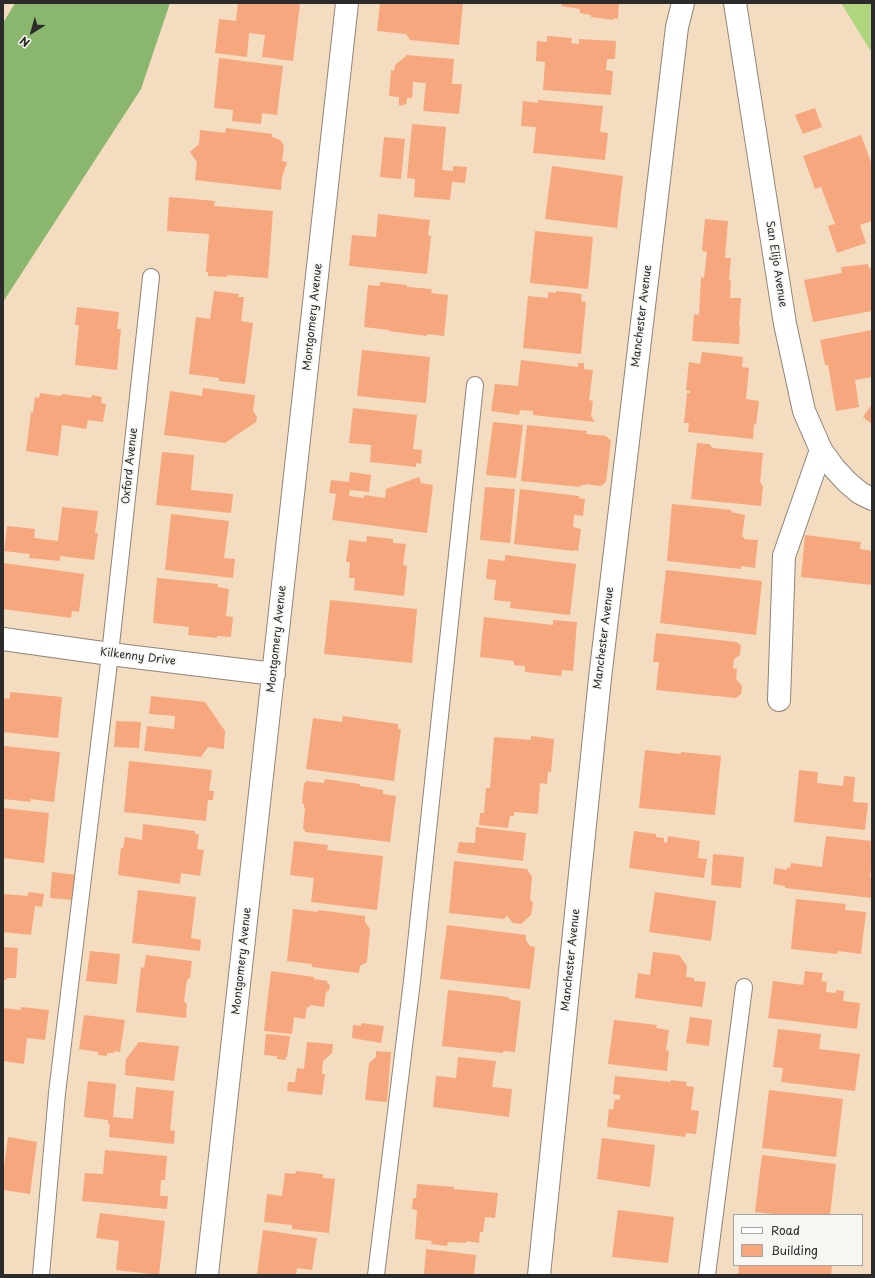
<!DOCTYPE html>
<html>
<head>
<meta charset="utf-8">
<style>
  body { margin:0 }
  #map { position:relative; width:875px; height:1278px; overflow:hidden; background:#f4dcc0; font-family:"Playpen Sans",sans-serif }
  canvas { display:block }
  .frame { position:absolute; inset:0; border:4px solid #2b2b2b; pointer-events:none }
  .legend { position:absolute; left:733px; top:1214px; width:130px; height:52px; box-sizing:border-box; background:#f6f6f2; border:1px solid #a5a5a2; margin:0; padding:5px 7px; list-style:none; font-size:12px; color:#2b2b2b }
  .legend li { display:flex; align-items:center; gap:8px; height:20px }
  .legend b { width:20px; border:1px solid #a5a5a2 }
  .north { position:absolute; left:12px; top:12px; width:40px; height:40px; -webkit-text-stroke:3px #f6f6f2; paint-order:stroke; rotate:217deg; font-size:11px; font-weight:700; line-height:16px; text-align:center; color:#2b2b2b }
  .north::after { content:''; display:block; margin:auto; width:14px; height:18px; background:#2b2b2b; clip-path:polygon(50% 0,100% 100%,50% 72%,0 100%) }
</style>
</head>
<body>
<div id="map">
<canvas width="875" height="1278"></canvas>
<div class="frame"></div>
<ul class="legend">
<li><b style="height:5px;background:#fff"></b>Road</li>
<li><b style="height:11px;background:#f7a77e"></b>Building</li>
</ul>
<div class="north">N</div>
</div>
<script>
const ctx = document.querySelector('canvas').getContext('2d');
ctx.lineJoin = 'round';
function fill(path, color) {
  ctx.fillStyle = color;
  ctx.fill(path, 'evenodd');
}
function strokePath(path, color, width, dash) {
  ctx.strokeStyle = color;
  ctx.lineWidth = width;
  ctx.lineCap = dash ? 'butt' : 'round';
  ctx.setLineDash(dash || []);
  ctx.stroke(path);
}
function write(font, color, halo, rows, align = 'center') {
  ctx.font = font + ' "Playpen Sans",sans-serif';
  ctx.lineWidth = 3.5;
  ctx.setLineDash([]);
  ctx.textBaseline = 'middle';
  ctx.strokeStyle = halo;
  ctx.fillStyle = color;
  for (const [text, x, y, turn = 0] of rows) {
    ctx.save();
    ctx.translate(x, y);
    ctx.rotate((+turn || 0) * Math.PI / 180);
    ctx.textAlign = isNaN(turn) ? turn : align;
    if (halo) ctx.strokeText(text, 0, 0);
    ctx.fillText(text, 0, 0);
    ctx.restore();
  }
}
const green = new Path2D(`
  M841,3H872V53Z`);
const forest = new Path2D(`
  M15,3H170L141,89L3,302V23Z`);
const building = new Path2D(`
  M238,3H289L300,4L293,61L262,57L265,35L249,33L247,57L215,53L219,19L236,21Z
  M380,3H463L459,45L410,40L406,34L377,31Z
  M562,3H619L618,19L614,18L613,20L591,17V15L580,13V9L561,6Z
  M547,36L572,38L571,43L579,44V39L616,41L615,59H607L606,70L613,71L611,95L543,90L545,62L536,61L537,41L547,42Z
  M406,55L454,59L452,84H462L459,114L423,111L426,83L413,82L412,98H407L406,105L403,104V106L399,105V97L389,96L391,70L394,71L395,65L405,57Z
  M219,58L283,66L277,115L262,113L261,124L232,121L233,110L214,108Z
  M538,100L603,106L600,132L608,133L605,160L533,153L536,127L521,126L523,101L538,103Z
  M815,108L822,127L803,134L795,115Z
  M412,124L446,127L442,170L453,171V166L467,167L465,183L452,182L450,200L414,197L415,179L407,178Z
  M226,128L272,134V137L280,140L282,142L284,146L282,161L287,162L282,177L281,190L195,180L197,162L190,152L199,144L200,130L225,133Z
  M861,135L872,165V221L860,225L866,243L837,253L828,226L835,224L821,187L815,189L803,156Z
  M384,137L405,139L401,179L380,177Z
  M552,166L623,176L617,228L545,219Z
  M169,197L215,201L214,206L273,211L268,278L227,275V277L208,276V272H206L209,234L167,231Z
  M378,214L430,220L428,235L431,236L427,274L349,266L352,235L376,237Z
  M705,219L728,221L725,258H731L729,280L731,281L730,298H741L739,326H740L739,344L692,341L694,314L699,315L701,277L704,278L707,252L702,251Z
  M535,231L593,237L588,289L530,283Z
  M868,264L869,268H872V311L813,322L804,280L842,273L841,267Z
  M380,282L407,285V287L432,289L431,293L448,295L444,336L427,334V336L389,331V330L364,327L368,285L380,286Z
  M214,291L239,294L238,297H244L241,321L253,323L245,384L219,381V378L189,374L196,317L210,319Z
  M557,291L582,294L581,301L586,302L581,354L523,348L528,296L548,298V292L555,293Z
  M77,307L119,312L117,329H121L117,370L75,365L79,325H75Z
  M872,330V377L855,380L859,407L836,411L828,365H825L820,340Z
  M362,350L430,357L426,403L357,396Z
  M702,352L743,357L742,367L749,368L746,399L759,401L756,425L754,424L753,439L688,432L689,423H684L687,393H690V391L686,390L689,362L700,364Z
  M521,360L578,367V363H584V369L593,370L589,400L593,401L591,416L595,422L533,415V411L520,410L519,415L491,411L495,384L518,386Z
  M203,388L255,395L253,411L257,417L256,422L225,443L164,435L170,391L202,396Z
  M40,393L61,396L62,394L91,398L92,395L102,397L101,403L106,404L103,422L88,420L86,429L62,425L58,456L26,451L31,412L33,413L35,397L39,398Z
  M872,404V424L863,417Z
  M353,408L417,415L413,449L422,450L421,464L416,463V467L370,462L371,445L349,443Z
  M493,422L523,425L516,478L486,475Z
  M527,425L587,431L586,434L606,436L611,441L606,482L601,486L585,484V485H581L580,487L521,481Z
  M697,443L709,444L713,448L763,453L760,482L763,486L761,506L691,499Z
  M162,452L194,455L191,490L233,494L231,513L156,505Z
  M350,472L371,475L369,492L350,490L349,496L364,498V495L385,498L386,489L419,477L421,483L433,485L427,533L332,520L336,494L329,493L331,480L349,482Z
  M485,487L515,489L510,543L480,540Z
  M520,489L579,496V498L585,499L583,516L574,515L573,527L581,529L578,551L574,550V551L514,544Z
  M672,504L732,510L731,512L745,515L742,537H744V539L758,540L755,568L741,566V569L667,561Z
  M62,507L98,511L95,533H98L94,560L60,556V561L29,558L30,554L4,551L7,526L35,529L34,538L58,541Z
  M171,514L229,521L224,558L235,559L233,578L165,570Z
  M805,535L861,542L860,549L872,551V585L801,577Z
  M367,536L393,539V543L406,544L403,565L407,566L404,596L354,590L355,578H349L350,562H346L349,540L366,542Z
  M505,555L576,564L570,615L510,608L511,602L494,600L496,580L486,579L488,559L505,561Z
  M3,563L84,574L79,612L72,611L71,618L3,609Z
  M666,570L762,581L756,635L660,623Z
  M157,578L218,584L217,587L229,589L226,616L233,617L231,637L217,636V638L188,635L189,627L153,623Z
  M330,600L417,609L412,663L324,654Z
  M484,617L553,625V620L577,622L573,671L562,670L561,676L525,672V666L514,665V661L480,657Z
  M656,633L737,642L741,646L740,655L734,659L733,668L737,669L736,679L742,686L741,694L736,698L656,690L659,662H653Z
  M10,692L62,697L58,738L3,732V698L10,699Z
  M151,696L205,702L225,731L224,749L208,747L201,757L144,751L147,726L174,729L175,716L149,714Z
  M343,716L398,724V729H401L394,781L306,769L313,718L342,722Z
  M116,721L141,722L139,748L114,747Z
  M531,736L554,739L551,772H548L547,784L540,783L538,814L514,812V816H510L508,828L479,825L480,813H484L486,788H490L494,737L531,740Z
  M4,746L60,752L54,802L30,799L31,802L3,799V760Z
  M645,750L681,754V752L721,756L715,815L639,808Z
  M129,761L212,770L209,791H214L213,800H208L206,821L124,812Z
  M799,770L818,772L817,783L843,786L844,776L855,777L853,802L868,803L865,830L794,822Z
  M325,779L360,784V786L375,788L376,789L383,790V794L396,796L390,842L305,832V830L303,829L305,808H304V804L302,803L304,783H306V781L324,783Z
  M3,808L49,813L44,863L3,858Z
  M143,824L195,831V834H199L197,849L204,850L200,876L181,873L180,884L118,875L121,848H123L125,837L142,840Z
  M476,827L526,833L523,861L457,853L459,842L475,843Z
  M634,831L656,834V837L664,838V842L667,843L668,836L700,841L698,858L707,859L704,878L629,868Z
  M826,836L872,841V862L870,877H872V898L785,888V886L773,884L775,868L787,870V867L790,868L791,863L822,867Z
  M294,841L328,845L327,850L383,856L377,910L311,902L314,878L290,875Z
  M713,854L744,857L741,888L711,885Z
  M454,861L527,869L532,877L530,899L533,903L531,915L521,924L513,923L507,916L504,919L449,913Z
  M52,872L76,875L74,900L50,898Z
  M138,890L196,897L191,938L201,940L200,951L132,943Z
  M28,892L44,894L42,907L35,906L31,935L3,932V894L28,896Z
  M655,892L716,901L711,941L649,932Z
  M796,899L846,904L845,910L866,912L861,954L838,951L837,954L791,949Z
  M293,909L318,912V910L365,916V922L370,929L367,962L360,966L359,973L312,967V964L287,961Z
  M447,925L526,935V940L530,946L535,947L530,989L440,979Z
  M3,947L18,948L16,978H7V980H3Z
  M90,951L120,954L117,984L86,981Z
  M653,952L679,955L687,966L686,977L694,978V981L706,982L702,1007L635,998L638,973L650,975Z
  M146,955L192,961L190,978L187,980L184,1001L187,1004L186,1018L136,1012L141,967L144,968Z
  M271,971L314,977V979L328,981L327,983L330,985L329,990L326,992L324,1007L310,1005V1007H307L305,1019L294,1017L292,1034L264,1031Z
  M805,971L823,973L821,981L827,982L826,992L836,993V990L844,991L843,1001L860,1003L857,1029L768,1018L773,981L803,985Z
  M448,990L508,997L509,999L521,1001L515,1052L503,1051V1053L442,1046Z
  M21,1007L49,1010L45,1040L27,1038L24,1064L3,1061V1008L21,1010Z
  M84,1015L125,1020L120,1052L114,1051V1053H107V1056L98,1055V1052L79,1049Z
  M690,1017L712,1020L709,1046L686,1043Z
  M614,1020L657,1025L656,1028L669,1030L666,1050L669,1051L667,1071L608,1064Z
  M361,1023L384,1026L381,1043L352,1038L353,1025L361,1026Z
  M778,1029L821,1034L819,1049L860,1054L855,1091L781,1082L783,1068L773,1067Z
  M266,1034L290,1036L287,1057H286L285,1060L277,1059V1056L264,1055Z
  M139,1042L179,1046L174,1081L125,1075L126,1059Z
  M307,1042L333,1044L332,1053L323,1061L322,1074H325L322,1095L287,1091L288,1082H295L297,1068L304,1069Z
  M376,1051L391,1052L387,1102L365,1100L369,1063L376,1057Z
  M458,1057L496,1061L492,1087L512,1089L509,1117L433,1107L436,1076L456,1078Z
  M615,1076L671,1082V1080L687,1082L686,1086L694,1087L691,1110L699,1111L696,1134L686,1133L685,1137L607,1127L609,1109L613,1110L615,1099L620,1100V1095L613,1094Z
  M88,1081L116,1084L113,1117L133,1119L136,1087L174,1091L170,1130L175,1131L174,1144L109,1137L110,1124H108V1120L84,1117Z
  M769,1090L843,1099L836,1157L762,1148Z
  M8,1137L37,1142L30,1194L3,1190V1174Z
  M602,1138L655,1145L650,1187L597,1179Z
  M105,1150L167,1156L165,1180H161L160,1196H168L167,1209L82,1201L85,1173L103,1174Z
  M762,1155L836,1164L830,1215H783L755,1212Z
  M296,1171L323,1174V1178L335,1179L329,1233L292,1229V1225L264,1222L267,1194L282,1196L285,1173L295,1174Z
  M417,1184L454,1187V1189L498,1193L495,1218L485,1217L483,1232H480L479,1243L466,1241V1243L448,1242L447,1246L431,1244L432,1241L415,1239L417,1210L412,1209L413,1198H416Z
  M618,1210L674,1217L668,1263L612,1257Z
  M100,1213L165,1221L159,1275L116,1270L119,1241L96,1238Z
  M263,1230L317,1238L312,1270L297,1268L296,1275H257Z
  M426,1249L476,1255L474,1275H424Z
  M739,1265H832L831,1275H738Z`);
const lane = new Path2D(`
  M41,1275L57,1093L110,654L151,277
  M376,1275L412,981L475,385
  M707,1275L744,987`);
const street = new Path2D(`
  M3,639L110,654L274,674
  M779,700L784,556L821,450
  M207,1275L347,3
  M539,1275L600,678L677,27L683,3`);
const secondary = new Path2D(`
  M735,3L785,324L804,411L821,450L834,468L847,482L860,493L872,499`);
const streetNames = [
  ["San Elijo Avenue",776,264,81],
  ["Manchester Avenue",642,316,-83],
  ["Montgomery Avenue",313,317,-84],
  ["Oxford Avenue",130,466,-84],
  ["Manchester Avenue",604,638,-83],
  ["Montgomery Avenue",277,639,-84],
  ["Kilkenny Drive",138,657,7],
  ["Manchester Avenue",571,960,-84],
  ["Montgomery Avenue",242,961,-84]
];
fill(green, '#afd57f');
fill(forest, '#8bb66e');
fill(building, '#f7a77e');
strokePath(lane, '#908476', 18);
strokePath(street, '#908476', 24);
strokePath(secondary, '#908476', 24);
strokePath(lane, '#fff', 16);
strokePath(street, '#fff', 22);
strokePath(secondary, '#fff', 22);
write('11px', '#2b2b2b', '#f6f6f2', streetNames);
</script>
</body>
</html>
